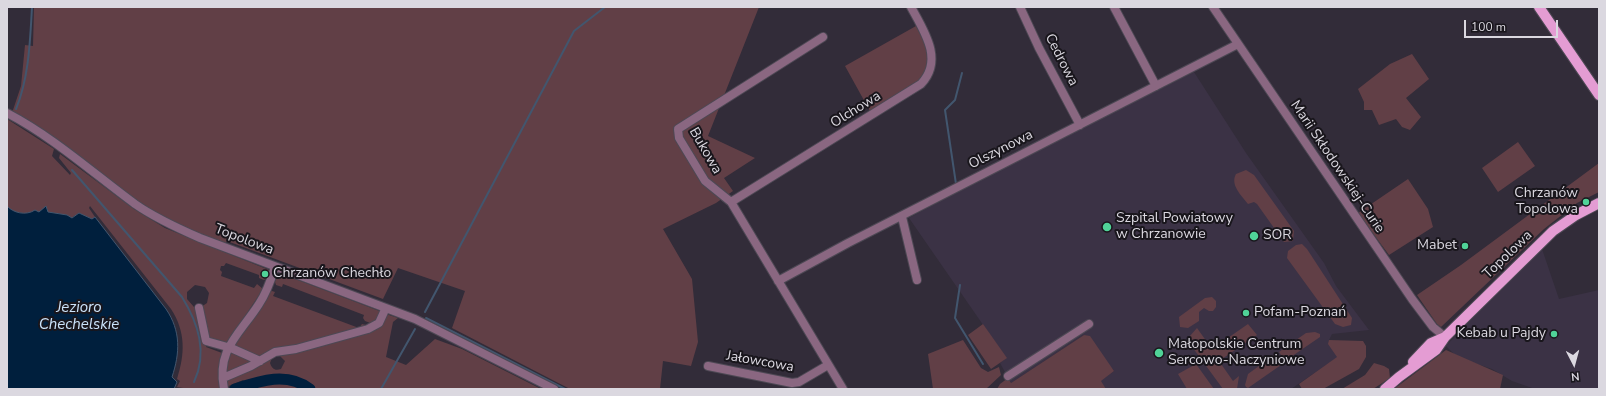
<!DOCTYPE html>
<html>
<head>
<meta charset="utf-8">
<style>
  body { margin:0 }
  #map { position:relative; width:1606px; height:396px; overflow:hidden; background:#322c39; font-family:"Nunito Sans",sans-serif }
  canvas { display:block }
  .frame { position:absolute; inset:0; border:8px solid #dbd8e0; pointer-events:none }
  .north { position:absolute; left:1554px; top:344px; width:40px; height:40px; -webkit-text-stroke:3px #19161c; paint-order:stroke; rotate:174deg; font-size:11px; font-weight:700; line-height:16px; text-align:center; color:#dbd8e0 }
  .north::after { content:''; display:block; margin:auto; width:14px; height:18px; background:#dbd8e0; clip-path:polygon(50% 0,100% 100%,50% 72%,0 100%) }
  .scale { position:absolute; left:1464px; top:20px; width:94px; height:18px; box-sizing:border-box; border:2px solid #dbd8e0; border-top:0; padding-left:5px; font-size:12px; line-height:14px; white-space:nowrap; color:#dbd8e0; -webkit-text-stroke:3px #19161c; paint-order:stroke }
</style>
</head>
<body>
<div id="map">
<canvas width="1606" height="396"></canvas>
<div class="frame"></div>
<div class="north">N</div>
<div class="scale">100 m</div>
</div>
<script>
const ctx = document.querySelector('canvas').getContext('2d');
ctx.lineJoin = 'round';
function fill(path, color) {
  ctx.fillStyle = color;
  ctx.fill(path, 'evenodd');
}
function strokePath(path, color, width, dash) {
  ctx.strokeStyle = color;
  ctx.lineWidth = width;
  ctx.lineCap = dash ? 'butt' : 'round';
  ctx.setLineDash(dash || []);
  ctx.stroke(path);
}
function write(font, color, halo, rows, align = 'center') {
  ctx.font = font + ' "Nunito Sans",sans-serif';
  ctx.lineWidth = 4;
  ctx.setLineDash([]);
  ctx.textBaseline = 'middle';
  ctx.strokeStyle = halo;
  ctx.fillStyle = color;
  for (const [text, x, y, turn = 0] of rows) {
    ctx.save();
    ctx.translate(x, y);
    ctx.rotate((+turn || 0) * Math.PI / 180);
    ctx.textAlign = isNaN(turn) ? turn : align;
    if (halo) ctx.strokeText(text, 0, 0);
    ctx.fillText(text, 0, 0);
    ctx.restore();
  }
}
const built = new Path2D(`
  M1194,72L1246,153L1324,263L1336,286L1369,330L1332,334L1329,340L1338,357L1291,389H1106L1100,381L1114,371L1084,335L1011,383L1000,363L1006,358L909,218L984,177Z
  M1542,249L1559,299L1599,290V388L1535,389L1512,381L1492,369L1465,360L1454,354L1446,346L1458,333Z`);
const green = new Path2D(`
  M34,7H759L708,136L755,158L724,178L733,191L716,203L663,229L692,279L698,342L691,366L663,361L660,389H570L452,328L465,291L398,268L383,299L227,241L224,244L201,235L152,212L12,113L21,86L25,45L33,46Z
  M916,26L927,47L928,65L921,82L871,113L845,66Z
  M1412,54L1429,79L1406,98L1421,117L1410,130L1402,127L1396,119L1379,125L1372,110H1364V102L1358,89L1390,64Z
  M7,119L54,149L52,156L70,175L71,173L59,158L60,154L134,209L165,228L269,270L267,278L264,280L259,278V275L226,263L224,266H221L220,270L222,272L221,276L254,288L257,284L263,289L227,343L207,344L206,347L222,353L220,367L222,389H189L177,387L180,381L177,379C185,354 186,332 171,309L90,206L89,208L95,217L92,219L79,213L71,218C54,206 18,221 7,206ZM195,285L205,287L209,293L207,303L201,307H194L187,299V292Z
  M1518,142L1535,166L1498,192L1482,168Z
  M1599,163V192L1577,203L1544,229L1441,327L1437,324L1417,295L1461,265Z
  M1246,170L1254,175L1294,231L1293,241L1284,242L1257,204L1254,202L1248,204C1241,195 1230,185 1236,174Z
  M1408,179L1428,209L1433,227L1389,255L1358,213Z
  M1302,244L1307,249L1352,318L1351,325L1343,327L1335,324L1287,258L1288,251L1296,245Z
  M277,275L298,280L382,312L373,324L365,321L363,318L364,315L283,284L282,287L276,285L275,282Z
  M272,291L275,292L273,296L359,328L362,324L370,326L260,358L231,347L269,292Z
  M1212,297L1216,301V307L1213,311H1209L1204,308L1199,312V321L1188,328L1180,327L1179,317L1205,298Z
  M386,314L398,318L393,322L386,357L406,365L435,339L462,349L541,389H314C293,373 269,374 247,383L243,380L226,387V379L272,358L270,363C272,369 275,371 281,369L285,361L279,355L371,330Z
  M983,324L1007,358L991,369L968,335Z
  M1248,324L1257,335L1219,361L1233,381L1239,376L1237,389H1223L1190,344L1189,337L1197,328L1212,349Z
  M1315,332L1320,334V337L1285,361L1279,352L1306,333Z
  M1084,335L1090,336L1114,371L1101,381L1106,389H997L1000,384L1008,378L1011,383Z
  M963,340L981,368L988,372L999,367L1001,375L986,389H933L928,354Z
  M1329,340L1363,341L1366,346V357L1359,369L1323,389H1302L1299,384L1337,357L1328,344Z
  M230,350L255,359L227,375L225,364Z
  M1446,350L1503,375L1500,389H1394Z
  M1274,355L1281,365L1248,388L1246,387L1245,385L1248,374Z
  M1374,363L1384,366L1389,369L1390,378L1373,389H1342L1365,375Z
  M1196,364L1214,389H1187L1178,374Z
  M275,380L292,382L308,389H248L247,387L261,381Z`);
const water = new Path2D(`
  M7,206C13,213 26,216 35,210L39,212L46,206L48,212L67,215L72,218L79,213L92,219L95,217L166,309C181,331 180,353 172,377L177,382L174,389H7Z`);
const stream = new Path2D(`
  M16,109C29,77 30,42 32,7
  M72,170L182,297C198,323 208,352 194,382
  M956,184L945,110L955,100L962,73
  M960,285L955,318L983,364
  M425,312L574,31L605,7
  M426,318L565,389
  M381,389L415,329`);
const river = new Path2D(`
  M235,389C259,381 287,371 310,389`);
const minor = new Path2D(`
  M1020,7L1039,48L1080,125
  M1114,7L1156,86
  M1213,7L1412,299L1433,327L1445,337
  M823,37L678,129L679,138L705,181L731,202L843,389
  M7,113C53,137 93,173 135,204C155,218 177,228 200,238L415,319L554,389
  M731,202L921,84C944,60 924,31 911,7
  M902,217L917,280
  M778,281L848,243L1238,44
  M199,308L206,341L231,348L260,361
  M708,366L792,383L799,382L828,365
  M1008,376L1089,324
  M223,378L251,366L275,352L296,349L368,329L379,323L384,312
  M224,389C216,349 240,334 259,304C267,292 271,280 275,267`);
const major = new Path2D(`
  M1539,7L1599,95
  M1413,362L1431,343L1445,337
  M1385,389L1399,377L1436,350L1445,337L1553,231L1576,215L1599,203`);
const markers = [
  [1586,202,4,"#50d398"],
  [1107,227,5,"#50d398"],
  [1254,236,5,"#50d398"],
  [1465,246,4,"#50d398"],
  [265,274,4,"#50d398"],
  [1246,313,4,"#50d398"],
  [1554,334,4,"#50d398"],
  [1159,353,5,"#50d398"]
];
const streetNames = [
  ["Cedrowa",1061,60,63],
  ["Olchowa",856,110,-32],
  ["Olszynowa",1001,150,-27],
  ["Bukowa",705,151,60],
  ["Marii Skłodowskiej-Curie",1337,167,56],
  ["Topolowa",244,240,21],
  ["Topolowa",1508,255,-44],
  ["Jałowcowa",760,362,10]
];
const poiNames = [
  ["Chrzanów",1578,194,"right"],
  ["Topolowa",1578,210,"right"],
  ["Szpital Powiatowy",1116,219],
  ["w Chrzanowie",1116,235],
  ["SOR",1263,236],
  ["Mabet",1457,246,"right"],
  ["Chrzanów Chechło",273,274],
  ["Pofam-Poznań",1254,313],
  ["Kebab u Pajdy",1546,334,"right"],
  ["Małopolskie Centrum",1168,345],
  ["Sercowo-Naczyniowe",1168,361]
];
const waterNames = [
  ["Jezioro",79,308],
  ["Chechelskie",79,325]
];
fill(built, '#3b3245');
fill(green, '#613f46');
fill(water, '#001f3d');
strokePath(water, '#42566e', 1);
strokePath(stream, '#42566e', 2);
strokePath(river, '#001f3d', 11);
strokePath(minor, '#4d4854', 10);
strokePath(major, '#4d4854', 12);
strokePath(minor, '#8a6781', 8);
strokePath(major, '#e49cd3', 10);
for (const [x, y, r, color] of markers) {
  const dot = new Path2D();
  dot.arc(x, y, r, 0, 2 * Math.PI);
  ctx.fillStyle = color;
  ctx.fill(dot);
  strokePath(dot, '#19161c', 1.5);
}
write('14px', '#dbd8e0', '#19161c', streetNames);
write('14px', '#dbd8e0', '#19161c', poiNames, 'left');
write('italic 15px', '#cbe2f9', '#19161c', waterNames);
</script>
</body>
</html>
